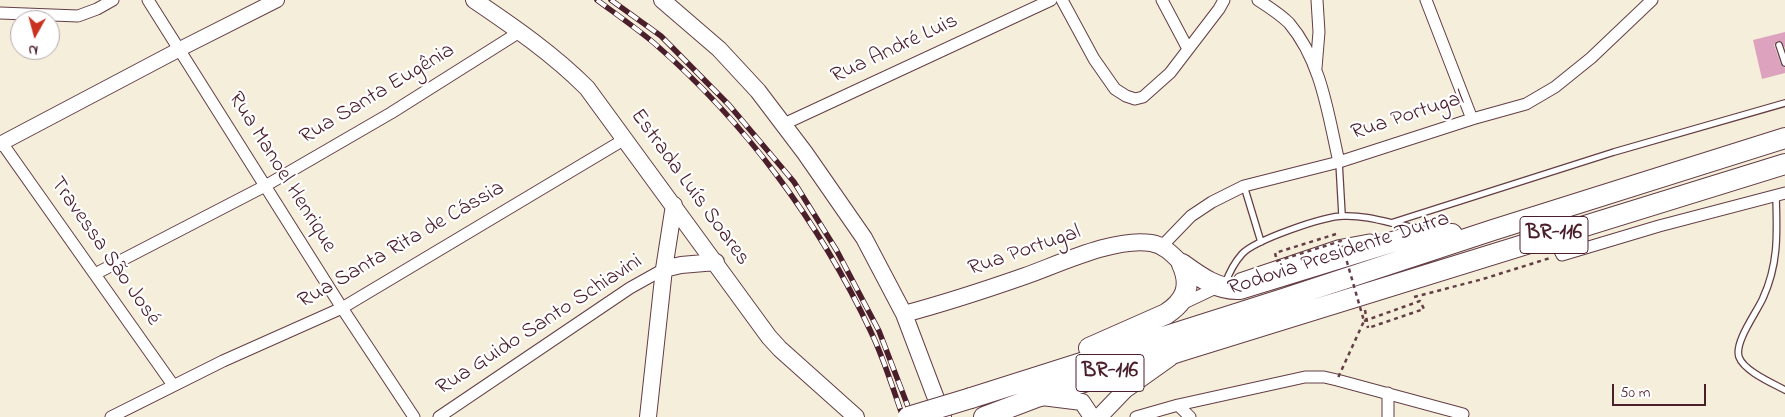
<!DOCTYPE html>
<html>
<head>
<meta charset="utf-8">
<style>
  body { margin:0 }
  #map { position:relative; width:1785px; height:417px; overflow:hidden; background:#f4eedb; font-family:"Indie Flower",sans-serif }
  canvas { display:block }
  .north { position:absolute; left:10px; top:10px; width:50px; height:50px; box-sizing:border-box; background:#fff; border:1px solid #b7a5aa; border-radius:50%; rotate:187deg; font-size:14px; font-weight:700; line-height:20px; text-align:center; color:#4a1f2b }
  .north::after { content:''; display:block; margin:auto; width:18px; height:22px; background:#c8321e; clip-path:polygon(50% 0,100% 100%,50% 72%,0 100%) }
  .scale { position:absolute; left:1612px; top:384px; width:94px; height:22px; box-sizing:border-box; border:2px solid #4a1f2b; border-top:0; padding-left:6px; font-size:15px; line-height:18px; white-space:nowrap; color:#4a1f2b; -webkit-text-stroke:4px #fff; paint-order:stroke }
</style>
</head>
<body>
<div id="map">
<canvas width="1785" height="417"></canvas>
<div class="north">N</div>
<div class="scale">50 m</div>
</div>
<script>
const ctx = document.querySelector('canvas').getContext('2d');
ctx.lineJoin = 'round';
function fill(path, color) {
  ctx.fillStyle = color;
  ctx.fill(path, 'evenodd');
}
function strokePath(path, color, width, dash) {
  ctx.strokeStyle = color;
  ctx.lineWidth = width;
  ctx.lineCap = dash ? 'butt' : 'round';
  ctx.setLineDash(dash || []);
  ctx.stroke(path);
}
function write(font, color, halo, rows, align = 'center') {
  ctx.font = font + ' "Indie Flower",sans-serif';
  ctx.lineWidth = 4.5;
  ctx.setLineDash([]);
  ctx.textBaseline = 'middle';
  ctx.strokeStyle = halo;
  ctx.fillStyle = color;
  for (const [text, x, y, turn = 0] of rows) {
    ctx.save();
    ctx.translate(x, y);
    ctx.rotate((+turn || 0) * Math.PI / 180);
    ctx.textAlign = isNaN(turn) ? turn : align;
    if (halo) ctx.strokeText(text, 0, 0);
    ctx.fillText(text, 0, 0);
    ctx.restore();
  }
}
const building = new Path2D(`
  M1785,32V48L1780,41H1777L1774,45L1781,64L1785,68V73L1762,79L1753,40Z`);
const path = new Path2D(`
  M1414,297L1483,279L1550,258
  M1365,310L1368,328`);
const service = new Path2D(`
  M1779,45L1785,63
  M1339,162L1342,215
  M1244,186L1261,242
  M1776,196C1777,232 1779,263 1763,298C1757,312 1734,342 1739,357C1744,371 1772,383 1785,390
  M1391,223L1614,152L1785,103
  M1225,284C1229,273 1234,263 1242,254C1255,240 1324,216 1344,216C1371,215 1396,226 1423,229`);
const minor = new Path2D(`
  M148,0L342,308L414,417
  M1062,0L1094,59L1115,89L1126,96L1135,99L1143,97L1170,73L1219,9L1224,0
  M1162,0L1188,49
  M1258,0C1269,7 1280,14 1289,23C1322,62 1328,115 1339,162
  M1426,0L1472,119
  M0,13L78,16L97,9L113,0
  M1316,68L1319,32L1317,0
  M784,124L1051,0
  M2,143L173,385
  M1555,242L1562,255L1659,226L1785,193
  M1162,246L1191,216L1212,202L1244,186L1339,162L1472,119L1526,104L1555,87L1591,58L1652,0
  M95,274L265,186L391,113L521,31
  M1240,279L1338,246L1370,240
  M1180,305L1220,286
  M1178,405L1190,417
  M111,417L223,361L342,308L625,139
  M439,417L630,288L664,269
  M1136,417L1178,405L1305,377H1324L1337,380L1463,414
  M1388,417V393`);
const tertiary = new Path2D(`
  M0,144L180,49L277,0`);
const secondary = new Path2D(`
  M474,0C514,27 553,54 587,88L769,337L780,349L856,417
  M662,0L719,49L758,91L805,153L864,238L904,314L943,417
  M664,269L681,265L716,262
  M904,314C945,303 985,290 1025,276C1059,264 1115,237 1151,243C1164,245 1173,255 1182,264
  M1042,397L1082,402L1092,417
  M648,417L664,269L674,205
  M1099,417L1125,390L1170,358`);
const motorway = new Path2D(`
  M1182,264C1200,277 1217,290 1240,289L1399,240L1452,234
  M1089,348L1166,314C1186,301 1192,286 1182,264
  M971,398L1283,299L1493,230L1785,138
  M984,417L1037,397L1184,350L1785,164`);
const rail = new Path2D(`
  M597,0C616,14 636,28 654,43C745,122 820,223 871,332C884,359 893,389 903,417
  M611,0L661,36L729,105L794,182L837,251L879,331L912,417`);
const pathBridge = new Path2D(`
  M1336,234L1275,253L1277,261L1341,241L1364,321L1337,380
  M1364,321L1420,301L1424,309L1368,328`);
const motorwayBridge = new Path2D(`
  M908,417L971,398`);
const shields = [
  [1554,235,68],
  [1110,373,68]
];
const shieldNames = [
  ["BR-116",1554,235],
  ["BR-116",1110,373]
];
const streetNames = [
  ["Rua André Luis",895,50,-25],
  ["Rua Santa Eugênia",378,95,-31],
  ["Rua Portugal",1408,117,-18],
  ["Rua Manoel Henrique",281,173,58],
  ["Estrada Luís Soares",689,188,54],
  ["Rua Santa Rita de Cássia",402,246,-30],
  ["Travessa São José",104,252,55],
  ["Rua Portugal",1025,252,-19],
  ["Rodovia Presidente Dutra",1339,255,-18],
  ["Rua Guido Santo Schiavini",540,326,-33]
];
fill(building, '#dda3be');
strokePath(service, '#643e45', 8);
strokePath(minor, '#643e45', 13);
strokePath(tertiary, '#643e45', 16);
strokePath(secondary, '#643e45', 18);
strokePath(motorway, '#643e45', 22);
strokePath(path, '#643e45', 2.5, [4, 4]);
strokePath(service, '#fff', 5.5);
strokePath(minor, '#fff', 11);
strokePath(tertiary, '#fff', 14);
strokePath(secondary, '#fff', 16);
strokePath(motorway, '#fff', 20);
strokePath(rail, '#4a1f2b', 5.5);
strokePath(rail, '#fff', 4, [11]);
strokePath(motorwayBridge, '#643e45', 22, []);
strokePath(pathBridge, '#643e45', 2.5, [4, 4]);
strokePath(motorwayBridge, '#fff', 20);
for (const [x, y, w] of shields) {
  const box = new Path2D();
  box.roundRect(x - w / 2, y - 18.5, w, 37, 4);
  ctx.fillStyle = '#fff';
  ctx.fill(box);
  strokePath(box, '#4a1f2b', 1);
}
write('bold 21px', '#4a1f2b', null, shieldNames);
write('22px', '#4a1f2b', '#fff', streetNames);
</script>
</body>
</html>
